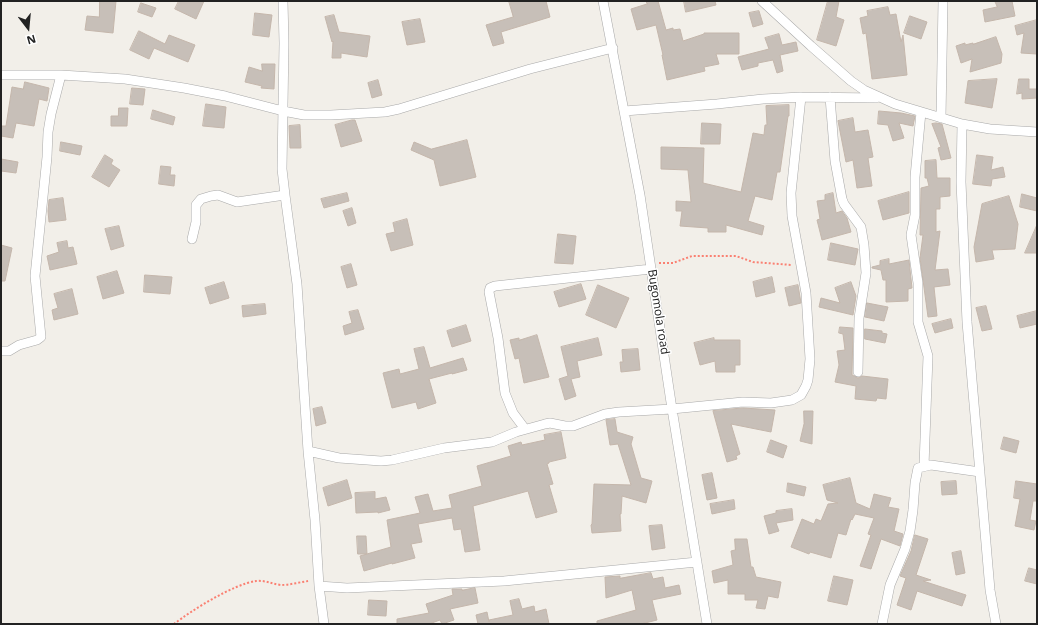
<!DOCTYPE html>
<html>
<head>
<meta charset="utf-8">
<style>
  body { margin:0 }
  #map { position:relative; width:1038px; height:625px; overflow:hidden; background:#f2efe9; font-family:"Open Sans",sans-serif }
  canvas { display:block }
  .frame { position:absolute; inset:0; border:2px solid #222; pointer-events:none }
  .north { position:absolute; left:8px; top:8px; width:40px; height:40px; -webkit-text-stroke:3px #fff; paint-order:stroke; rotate:164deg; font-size:11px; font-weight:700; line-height:16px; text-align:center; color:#222 }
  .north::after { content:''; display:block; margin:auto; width:14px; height:18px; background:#222; clip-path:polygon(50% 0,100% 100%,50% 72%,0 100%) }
</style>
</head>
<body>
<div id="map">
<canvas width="1038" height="625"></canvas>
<div class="frame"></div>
<div class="north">N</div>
</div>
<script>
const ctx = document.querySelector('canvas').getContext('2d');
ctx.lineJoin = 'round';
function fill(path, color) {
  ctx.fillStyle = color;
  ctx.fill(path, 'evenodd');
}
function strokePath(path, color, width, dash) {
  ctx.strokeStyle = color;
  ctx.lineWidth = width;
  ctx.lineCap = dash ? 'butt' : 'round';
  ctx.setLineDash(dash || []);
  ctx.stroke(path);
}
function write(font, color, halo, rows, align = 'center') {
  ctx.font = font + ' "Open Sans",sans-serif';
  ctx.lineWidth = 3;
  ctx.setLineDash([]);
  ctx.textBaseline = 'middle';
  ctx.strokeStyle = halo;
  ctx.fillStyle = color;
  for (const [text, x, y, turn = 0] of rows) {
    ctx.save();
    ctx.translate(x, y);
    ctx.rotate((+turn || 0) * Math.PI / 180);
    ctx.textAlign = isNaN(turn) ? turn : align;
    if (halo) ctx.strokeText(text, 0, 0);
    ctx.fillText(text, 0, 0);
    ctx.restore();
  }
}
const building = new Path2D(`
  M100,1H116L113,33L85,30L87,16L99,17Z
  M179,1H204L196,19L175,9Z
  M509,1H546L550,17L501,32L504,43L493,46L486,25L513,17Z
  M646,1H658L666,30L673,28V30L680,29L683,41L704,34V33H739V54H716L719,64L704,67L705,71L667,80L662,55H663L656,25L637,30L631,9L647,4Z
  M684,1H715L716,5L686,12Z
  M828,1H839L836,17L844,20L836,46L817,40Z
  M995,1H1012L1015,16L985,22L983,10L997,7Z
  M141,3L156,8L152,17L138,12Z
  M888,7L890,15L896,14L901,42L903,35L907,75L872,79L866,33L863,34L860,18L868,16L867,11Z
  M759,11L763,24L753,27L749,13Z
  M255,13L272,15L269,37L253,35Z
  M334,15L339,32L370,36L367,57L341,53V58H332L333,41L332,42L325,17Z
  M910,16L927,22L921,39L904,33Z
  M420,19L425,42L407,45L402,22Z
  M1037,20V54L1021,53L1024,33L1017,35L1015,26Z
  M139,31L165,44L169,35L195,45L188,62L154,48L149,59L130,50Z
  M779,34L782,45L796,42L798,51L780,55L783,71L777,73L773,60L758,63V66L742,70L738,57L769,49L765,38Z
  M996,37L1002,54L1001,63L970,72L972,59L961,63L956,46L965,43V45L973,43V44Z
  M262,64H275L274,89L261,88L262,86L245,82L249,67L262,71Z
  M997,79L992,108L965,103L968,81Z
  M1019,79H1029V89H1037V98L1022,99V93L1017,94Z
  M378,80L382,95L372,98L368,83Z
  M25,82L49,88L47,101L39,99L34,126L16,123L13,138L1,136V126H6L12,87L23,89Z
  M132,88L145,89L143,105L130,104Z
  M206,104L226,107L224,128L203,126Z
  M789,105V116H788L780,172H777L772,200L755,196L748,221L764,226L762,235L726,225V232H708V228L680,226L682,211H676V201L691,202L688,170L661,169V147L704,148L703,183L741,192L753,133L764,135L765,125H767L766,106Z
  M119,108H128L127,126H111V116H118Z
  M153,110L175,117L173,125L151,119Z
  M879,111L901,113L915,116L913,126L899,123L904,138L893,141L888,125L878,124Z
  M853,118L855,132L868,130L873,157L868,158L872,186L857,188L853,160L846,162L838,121Z
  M352,120H355L362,141L341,147L335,125Z
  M702,123L721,124L720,144H701Z
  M936,123L942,124L951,158L941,160L938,148L941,147L932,124Z
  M300,125L301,148H290L289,126Z
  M467,140L476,177L440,186L434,160L411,150L414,142L431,149Z
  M61,142L82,146L80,155L60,151Z
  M105,155L113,160L111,164L120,170L109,187L92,177Z
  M977,155L993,157L991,170L1003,167L1005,177L992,179L991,186L973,184Z
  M1,159L18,162L16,173L1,171Z
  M936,160L937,178H950V196L940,197V209H936V232L940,231L935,270L948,269L950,285L934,287L937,316L928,317L920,258L923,235H920L921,188L929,186L927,178H925V161Z
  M161,166L171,167L170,175H175L174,186L159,184Z
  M909,192V213L883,220L878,201Z
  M347,193L349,201L324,208L321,199Z
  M833,193L836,213L842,211L847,218L851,232L822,240L817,220L820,219L817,201L825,200V195Z
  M1022,194L1037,198V211L1020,207Z
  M1009,196L1018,224L1015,249L992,250L994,259L976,262L974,247L982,204Z
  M63,198L66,220L49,222L48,211L49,200Z
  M352,208L356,223L348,226L343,211Z
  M407,219L413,245L391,251L386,234L395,232L393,223Z
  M1037,225V253H1025Z
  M119,226L124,246L111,250L105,229Z
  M558,234L576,236L573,264L555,263Z
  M67,241L68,248L73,247L77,264L50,270L47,256L59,252L57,243Z
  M831,243L858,249L855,265L828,260Z
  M1,245L12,248L5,281H1Z
  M889,259V264L909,260L912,288L908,289V301L886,302V280H883L881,270L872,268V267L880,265V261Z
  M351,264L357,285L347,288L341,267Z
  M117,271L124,293L103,299L97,277Z
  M145,275L172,277L170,294L144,292Z
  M772,277L775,292L756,297L753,282Z
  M224,282L229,298L210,304L205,288Z
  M851,282L856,296L853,315L819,307L821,298L840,303L835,288Z
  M581,284L586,299L559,307L554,292Z
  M598,285L629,298L616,328L586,315Z
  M798,285L801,303L789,306L785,288Z
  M72,289L78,314L54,320L52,310L58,308L54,294Z
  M867,303L888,307L884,321L865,317Z
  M265,304L266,314L243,317L242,306Z
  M986,306L992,329L982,331L976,308Z
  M358,310L364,329L345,335L343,326L352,323L349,312Z
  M1037,311V324L1020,328L1017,316Z
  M951,319L953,328L935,333L932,324Z
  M466,325L471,341L452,347L447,331Z
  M840,327L853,328L852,375L858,378L862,376L888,379L886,399L877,398L876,401L855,399L856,386L835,382L839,365L837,351L845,350L843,334L839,333Z
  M865,329L882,331V333L887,334L885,343L865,339Z
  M537,335L549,377L524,383L519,358L515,359L510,340L519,338V340Z
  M598,338L602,355L577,361L580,377L571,379L576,396L565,400L559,379L568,376L561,347Z
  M714,338V340H740V365H735V372H716L715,361L700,365L694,343Z
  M424,347L430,368L463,358L467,370L452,374V373L429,379L436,403L418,409L416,402L392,408L383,373L399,369L400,374L419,369L414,349Z
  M638,349L640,370L621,372L620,362H623L622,350Z
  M322,407L326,423L316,426L313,409Z
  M743,408L775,410L771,432L731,424L740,454L736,456L737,459L727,462L713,411Z
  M804,411H813L812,444L800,441L804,424Z
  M615,419L617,432L633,437L631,444L641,478L652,481L646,503L622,496L621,514H620L621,531L592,533L591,525L592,524L594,484L631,485L618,444L610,445L606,420Z
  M561,432L566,458L549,462V463L547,464L553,484L549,485L557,512L536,518L528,491L473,506L480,550L465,552L461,529L454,530L452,518L418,524L422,542L411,544L415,558L392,564V563L364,571L360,556L391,547L387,520L420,513L415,497L428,494L433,511L452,508L449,495L482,486L477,466L511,456L508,446L521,442L522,445L545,440L544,435Z
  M1004,437L1019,441L1016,453L1001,449Z
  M771,440L787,446L783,458L767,452Z
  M712,473L717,498L707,500L702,475Z
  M850,478L856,503L870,509L874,494L891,498L888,507L899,509L894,531L903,534L900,546L881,539L871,569L860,566L871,535L868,534L874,518L855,514L852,520L851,519L846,535L838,533L831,558L810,552L809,554L791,547L802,519L814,524L816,519L821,521L828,504L838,503L827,500L823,485Z
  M347,480L352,498L328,506L323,488Z
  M956,481L957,494L942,495L941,482Z
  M1016,481L1037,484V501H1033L1030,520L1036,521L1034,530L1015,526L1020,499L1014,498Z
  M788,483L806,487L804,496L787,492Z
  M375,492V499L386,497L390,510L378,513V512L356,513L355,493Z
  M734,500L735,509L712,514L710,504Z
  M792,509L793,520L776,523L779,531L769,534L764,516L776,513V511Z
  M662,525L665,548L652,550L649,526Z
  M915,535L928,539L916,575L931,580L923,581L966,595L962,606L917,591L911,610L897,605L906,578L900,576L911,551Z
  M357,536H366L367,554H358Z
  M735,539H747L751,567H753L756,577L781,582L778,598L768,596L765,609L756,608L758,600H745V594H728V580L714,583L712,571L733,565L731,551L735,550Z
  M961,551L965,573L956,575L952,553Z
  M1029,568L1037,570V584L1025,581Z
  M651,573L653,579L663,577L665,588L679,585L681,594L652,600L657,620L641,624H597V621L636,610L632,590L606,598L605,577L620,576V578Z
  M834,576L853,580L847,605L828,601Z
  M475,588L478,603L450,609L454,620L442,624L440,620L429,624H397V619L429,613L426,604L453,595L452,589H462V590Z
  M519,599L522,609L534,606L535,612L546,609L549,624H478L476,615L487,612L489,622V620L513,615L510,601Z
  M369,600L387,601L386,616L368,615Z`);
const path = new Path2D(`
  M659,263H673L692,256H736L753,262L792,265
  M174,624C192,610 234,584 256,581C265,580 272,584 281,585C290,585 300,582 309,581`);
const street = new Path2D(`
  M283,1L284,43L282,169L285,195L297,284L308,451L315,520L319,586L324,624
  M603,1L640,195L672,409L707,624
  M762,1L811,46L851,81L864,90L895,104L962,124L990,129L1037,132
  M1,75H61L125,79L184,88L225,96L283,111L304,115H331L385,112L399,109L530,69L613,48
  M830,97L835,161L842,199L844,204L861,227L864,245L866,273L859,318L858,372
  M624,111L717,104L763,99L801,97L876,98
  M921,112L915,177V215L911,235L918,283V322L928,356L924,466
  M941,118L943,1
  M962,124L961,182L967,322L990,590L996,624
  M192,239L196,222V205L201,199L211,196L218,195L237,202L285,195
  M1,351H9L19,345L37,340L41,337L35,276L47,157L48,132L51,114L61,75
  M525,429L513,413L505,393L498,338L489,292L490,288L495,286L651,269
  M308,451L339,458L381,461L392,460L444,448L492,442L516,432L545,424L550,423L565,426H573L605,414L619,412L672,409L743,402L771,403L792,400L801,395L806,386L808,380L810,359L806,293L792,216L791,193L801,97
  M319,586L347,588L504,581L697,562
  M882,624L890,585L905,549L910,531L913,510L915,483L918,468L931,465L980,472`);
const streetNames = [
  ["Bugomola road",658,312,81]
];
fill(building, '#c7bfb8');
strokePath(building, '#c4b6ab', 1);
strokePath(street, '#a9a9a9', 10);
strokePath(path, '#fa8072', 2, [2, 2]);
strokePath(street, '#fff', 9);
write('12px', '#222', '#fff', streetNames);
</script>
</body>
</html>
